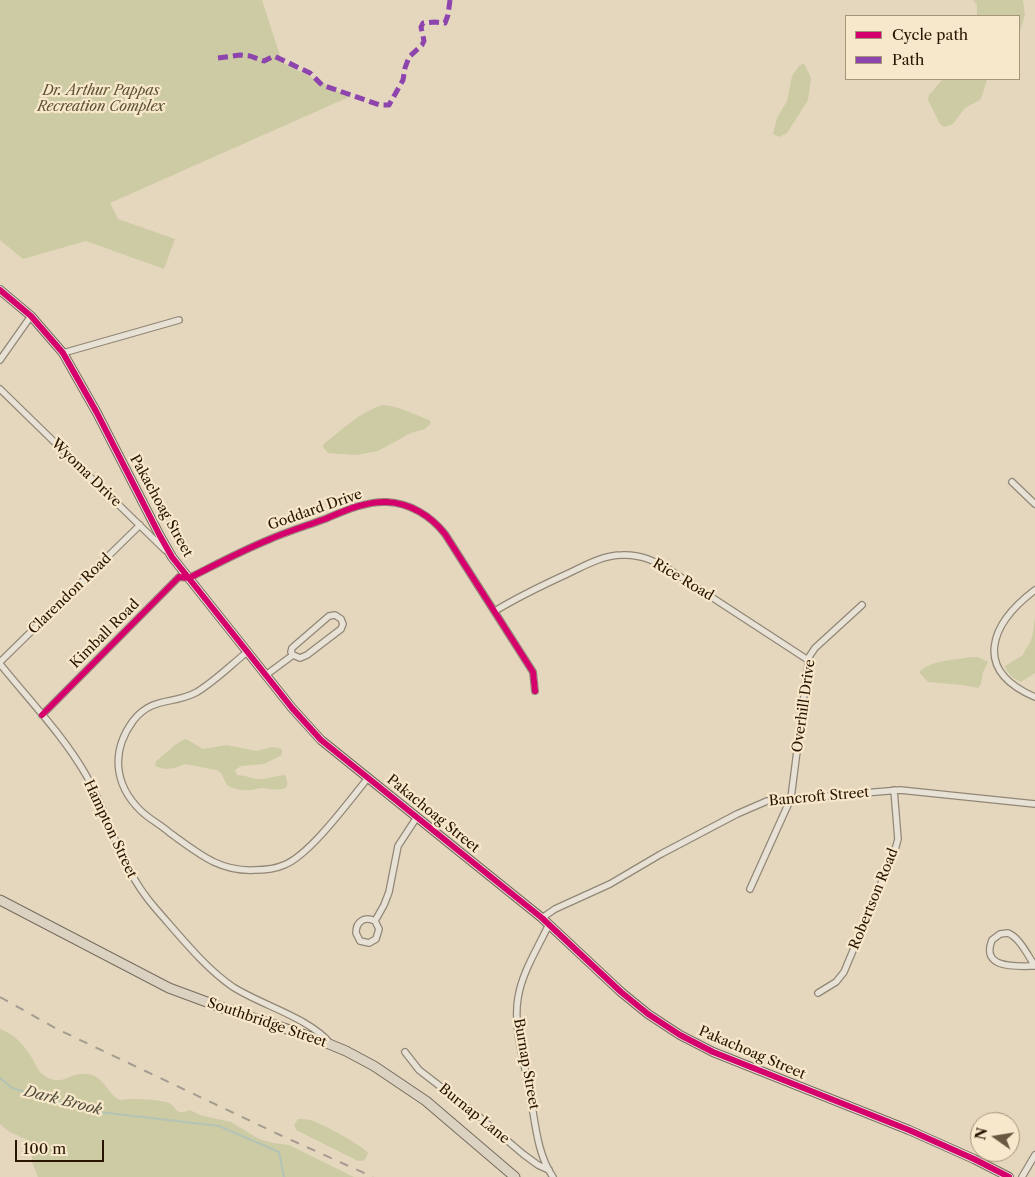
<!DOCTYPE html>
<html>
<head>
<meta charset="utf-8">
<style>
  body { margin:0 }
  #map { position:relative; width:1035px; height:1177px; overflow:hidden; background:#e5d7be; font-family:"Libre Caslon Text",serif }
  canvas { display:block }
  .legend { position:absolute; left:845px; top:15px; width:175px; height:65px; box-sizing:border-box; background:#f8e8cb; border:1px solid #a5937a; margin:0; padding:6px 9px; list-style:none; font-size:15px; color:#291400 }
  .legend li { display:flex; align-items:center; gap:10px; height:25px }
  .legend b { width:25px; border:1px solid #a5937a }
  .north { position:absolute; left:970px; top:1112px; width:50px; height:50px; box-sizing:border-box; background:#f8e8cb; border:1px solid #a5937a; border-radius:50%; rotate:283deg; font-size:14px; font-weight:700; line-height:20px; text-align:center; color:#291400 }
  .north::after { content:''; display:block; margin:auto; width:18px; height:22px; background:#6b5842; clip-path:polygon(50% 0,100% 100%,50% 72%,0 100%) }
  .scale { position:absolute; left:15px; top:1140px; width:89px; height:22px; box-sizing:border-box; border:2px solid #291400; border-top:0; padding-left:6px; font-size:15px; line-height:18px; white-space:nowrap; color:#291400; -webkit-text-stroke:4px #f8e8cb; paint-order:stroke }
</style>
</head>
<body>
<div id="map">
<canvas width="1035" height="1177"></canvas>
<ul class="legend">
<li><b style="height:6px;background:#d6006c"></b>Cycle path</li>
<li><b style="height:6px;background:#8e44ad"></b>Path</li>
</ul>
<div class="north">N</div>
<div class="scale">100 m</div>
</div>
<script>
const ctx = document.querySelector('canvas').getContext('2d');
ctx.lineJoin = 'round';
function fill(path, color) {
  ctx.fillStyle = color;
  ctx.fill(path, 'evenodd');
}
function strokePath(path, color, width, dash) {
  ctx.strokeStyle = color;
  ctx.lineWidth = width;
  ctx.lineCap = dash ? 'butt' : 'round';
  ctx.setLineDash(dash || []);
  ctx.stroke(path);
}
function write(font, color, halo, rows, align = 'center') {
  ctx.font = font + ' "Libre Caslon Text",serif';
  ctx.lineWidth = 4.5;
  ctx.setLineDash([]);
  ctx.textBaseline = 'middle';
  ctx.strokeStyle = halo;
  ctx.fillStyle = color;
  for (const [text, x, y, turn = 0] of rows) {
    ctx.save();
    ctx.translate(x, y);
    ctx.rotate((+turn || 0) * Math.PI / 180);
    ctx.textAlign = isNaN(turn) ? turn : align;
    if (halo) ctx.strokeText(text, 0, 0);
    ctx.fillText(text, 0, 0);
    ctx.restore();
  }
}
const green = new Path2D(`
  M0,0H262L282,62L349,97L110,203L118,219L175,239L164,269L86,241L23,259L0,240Z
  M973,0H1023L1025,15L1019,34V16H977V5Z
  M804,63L811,78L808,100L787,133L779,137L773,134L777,118L787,101L792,76L799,66Z
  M943,79H987L983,93L980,100L965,108L953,124L944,127L940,124L928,100L929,95Z
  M383,405C399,406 413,414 429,420L431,423L425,429L411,433L378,451L356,455L328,453L323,447L324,444C342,430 361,411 383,405Z
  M1035,619V673L1021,682C1014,679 1007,674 1005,666L1023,655C1025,649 1029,646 1031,640C1034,633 1033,626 1035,619Z
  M971,657H978L988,662L983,672L981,684L978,688L962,685L928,682L919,672C931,660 955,660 971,657Z
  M186,739L203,749L227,745L256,751L273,747L282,749V755L264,764L241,766L235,770L237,775C244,775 251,778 257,779C267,780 278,775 285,775C295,795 271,789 262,788C258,788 254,790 250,790C243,791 233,789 227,785L221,773L216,770L185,764L175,768L165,769L155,766L156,761C166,754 174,743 186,739Z
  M0,1029C15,1034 25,1046 33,1060C35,1064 38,1070 41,1073C62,1090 68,1071 88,1074C104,1076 108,1095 120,1100C134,1098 152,1099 166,1102C178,1105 173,1117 190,1110L200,1115L231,1122L259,1139L273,1143L289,1145L354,1177H38L32,1162V1156L39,1149L38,1145L8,1131L0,1124Z
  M298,1119C302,1119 306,1119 310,1120C321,1123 362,1145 368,1153L366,1158L363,1161H358L296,1130L294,1125Z`);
const stream = new Path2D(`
  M0,1078L12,1088L91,1111L219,1126L279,1152L284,1177`);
const street = new Path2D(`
  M63,353L179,320
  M0,360L31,316
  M0,389L165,550
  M1012,482L1035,504
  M1035,590C990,624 972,670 1035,697
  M495,611C518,597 543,585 567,574C584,566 603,555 622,555C640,554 655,561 670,570L808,660
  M247,652C231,665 215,681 197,692C174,705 152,696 133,721C111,751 114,784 140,810C149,819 161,825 170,833C198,853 219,872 255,870C265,870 275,869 284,865C310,855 349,801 368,778
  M0,662L140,525
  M0,664C29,700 63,735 86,775C112,822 119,867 156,909C179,935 205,968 233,987C263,1006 308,1017 331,1044
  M266,675L293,655L291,652L292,648L329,616L335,615L341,619L343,624L341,629L307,655L300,658L293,655
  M42,715L179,577L189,578C215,565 241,551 268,540C286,532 306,526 325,519C344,511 366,501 387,502C410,503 431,516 445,534L533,672L535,691
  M750,889L791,798L809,657L815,648L862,605
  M542,918L555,909L610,884L661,854L737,814L767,801L900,790L1035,804
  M375,921L379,929L376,939L369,943L360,941L356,933C356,921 365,916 375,921L384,905L389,892L398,846L417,817
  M549,924C538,948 522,972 518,998C513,1027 524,1060 529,1089C535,1117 536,1153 553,1177
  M1008,933C1020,938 1028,956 1035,966C1018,966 980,970 992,940L1000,934Z
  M818,993L836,982L844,972L895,850L898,839L894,790
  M405,1052L419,1070L476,1114L523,1154L538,1165L549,1170
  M1022,1177L1035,1155`);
const secondary = new Path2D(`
  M0,290L31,316L63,353L97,413L160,536L172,557L292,708L321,740L542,918L621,992L648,1014L680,1035L713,1052L909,1130L974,1159L1009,1177`);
const primary = new Path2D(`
  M0,900L169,988L223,1008L317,1039L346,1051L374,1066L426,1101L515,1177`);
const rail = new Path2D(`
  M0,997L57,1029L280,1135L373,1177`);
const quiet = new Path2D(`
  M218,58L240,55L250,56L264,61L274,56L310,73L322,85L380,105H389L403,80L405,68L409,57L422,45L424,41L421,27L423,23L435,22L445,23L448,15L450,0`);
const cycleway = new Path2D(`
  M0,290L31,316L63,353L97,413L160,536L172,557L292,708L321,740L542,918L621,992L648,1014L680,1035L713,1052L909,1130L974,1159L1009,1177
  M42,715L179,577L189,578C215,565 241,551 268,540C286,532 306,526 325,519C344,511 366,501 387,502C410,503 431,516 445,534L533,672L535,691`);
const parkNames = [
  ["Dr. Arthur Pappas",101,91],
  ["Recreation Complex",101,107]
];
const streetNames = [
  ["Wyoma Drive",86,473,44],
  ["Pakachoag Street",161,506,61],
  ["Goddard Drive",315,510,-19],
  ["Rice Road",683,580,31],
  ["Clarendon Road",70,594,-44],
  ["Kimball Road",105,634,-45],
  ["Overhill Drive",804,706,-82],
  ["Bancroft Street",819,797,-5],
  ["Pakachoag Street",433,814,39],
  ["Hampton Street",110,829,65],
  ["Robertson Road",874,899,-68],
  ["Southbridge Street",267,1023,19],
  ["Pakachoag Street",752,1053,23],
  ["Burnap Street",526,1064,80],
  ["Burnap Lane",474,1114,39]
];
const waterNames = [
  ["Dark Brook",63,1101,14]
];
fill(green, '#cccba3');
strokePath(stream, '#b3c3b6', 2);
strokePath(street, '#918776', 8);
strokePath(secondary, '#766c5d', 10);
strokePath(primary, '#766c5d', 11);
strokePath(street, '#e8e2d6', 5.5);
strokePath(secondary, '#e8e2d6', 8);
strokePath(primary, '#dcd2c1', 9);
strokePath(rail, '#a39c90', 2, [9, 9]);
strokePath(quiet, '#8e44ad', 5, [10, 5]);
strokePath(cycleway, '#d6006c', 6);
write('italic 14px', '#5b5131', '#f8e8cb', parkNames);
write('14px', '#291400', '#f8e8cb', streetNames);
write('italic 15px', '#524e3e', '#f8e8cb', waterNames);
</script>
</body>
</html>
